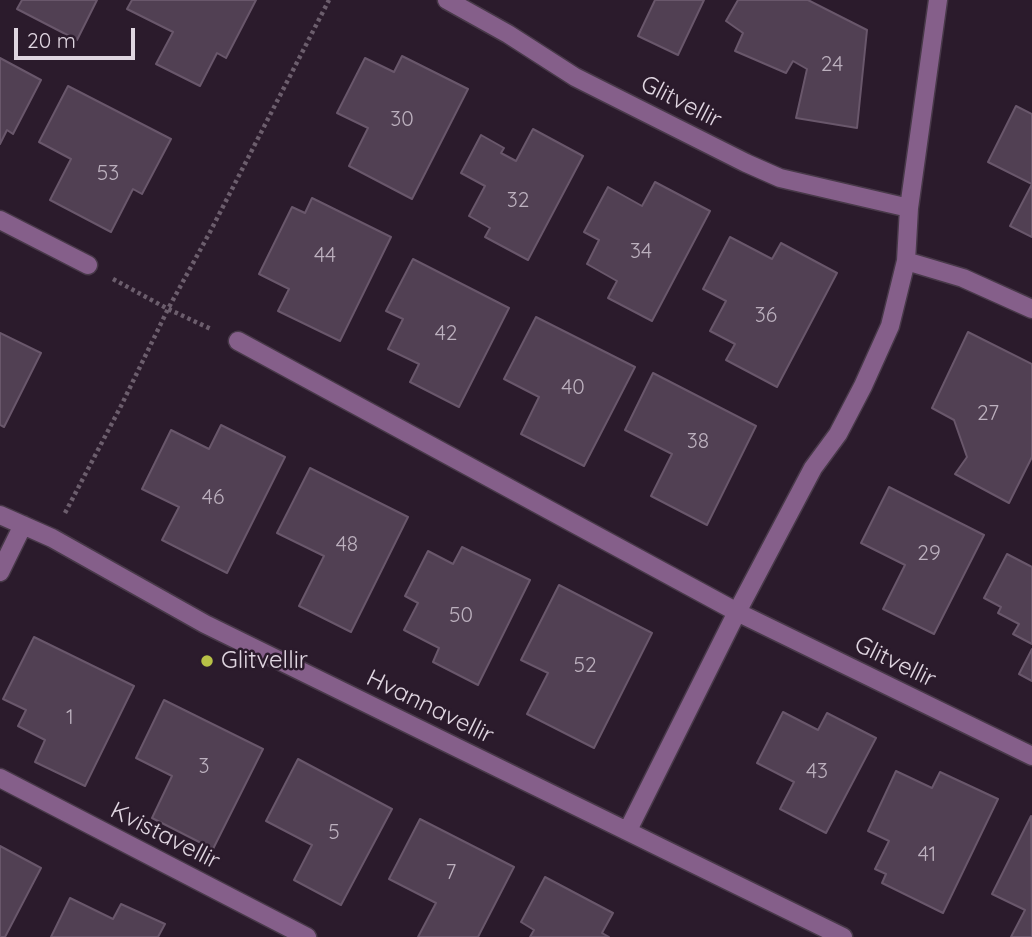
<!DOCTYPE html>
<html>
<head>
<meta charset="utf-8">
<style>
  body { margin:0 }
  #map { position:relative; width:1032px; height:937px; overflow:hidden; background:#2b1b2c; font-family:Quicksand,sans-serif }
  canvas { display:block }
  .scale { position:absolute; left:14px; top:28px; width:121px; height:32px; box-sizing:border-box; border:4px solid #e0d6e1; border-top:0; padding-left:9px; font-size:21px; line-height:24px; white-space:nowrap; color:#e0d6e1; -webkit-text-stroke:5px #2b1b2c; paint-order:stroke }
</style>
</head>
<body>
<div id="map">
<canvas width="1032" height="937"></canvas>
<div class="scale">20 m</div>
</div>
<script>
const ctx = document.querySelector('canvas').getContext('2d');
ctx.lineJoin = 'round';
function fill(path, color) {
  ctx.fillStyle = color;
  ctx.fill(path, 'evenodd');
}
function strokePath(path, color, width, dash) {
  ctx.strokeStyle = color;
  ctx.lineWidth = width;
  ctx.lineCap = dash ? 'butt' : 'round';
  ctx.setLineDash(dash || []);
  ctx.stroke(path);
}
function write(font, color, halo, rows, align = 'center') {
  ctx.font = font + ' Quicksand,sans-serif';
  ctx.lineWidth = 5;
  ctx.setLineDash([]);
  ctx.textBaseline = 'middle';
  ctx.strokeStyle = halo;
  ctx.fillStyle = color;
  for (const [text, x, y, turn = 0] of rows) {
    ctx.save();
    ctx.translate(x, y);
    ctx.rotate((+turn || 0) * Math.PI / 180);
    ctx.textAlign = isNaN(turn) ? turn : align;
    if (halo) ctx.strokeText(text, 0, 0);
    ctx.fillText(text, 0, 0);
    ctx.restore();
  }
}
const building = new Path2D(`
  M22,0H97L77,40L17,9Z
  M132,0H256L226,58L217,53L200,86L156,64L173,32L127,9Z
  M655,0H704L678,55L638,36Z
  M738,0H808L867,30L857,128L796,118L807,69L793,61L786,73L735,51L743,33L726,21Z
  M402,56L468,89L412,199L349,166L368,128L337,113L365,58L394,72Z
  M0,58L41,80L13,134L7,130L0,144Z
  M68,86L171,139L142,194L133,189L111,232L50,200L71,159L39,142Z
  M1016,106L1032,114V237L1010,226L1032,184L988,162Z
  M533,129L583,156L528,260L485,237L490,228L469,216L485,186L461,173L481,135L504,148L501,153L516,161Z
  M655,182L710,211L652,321L608,298L617,281L587,264L599,240L584,232L608,187L642,206Z
  M312,198L391,237L340,341L278,311L289,289L259,274L292,207L305,213Z
  M730,237L772,259L781,243L837,273L777,387L726,360L735,344L710,331L726,301L703,289Z
  M413,259L509,308L459,407L410,382L419,364L388,349L403,319L386,311Z
  M536,317L635,367L584,466L521,434L539,397L504,379Z
  M968,332L1032,364V457L1009,503L955,474L967,457L954,420L932,408Z
  M0,333L41,353L4,427L0,425Z
  M653,373L756,426L707,525L651,496L672,454L625,430Z
  M221,425L285,457L227,573L162,540L179,507L142,489L171,430L209,449Z
  M310,468L408,517L351,632L299,606L324,556L277,533Z
  M889,487L984,535L934,634L883,609L905,565L861,543Z
  M462,547L530,580L478,685L433,662L439,648L404,630L418,603L405,596L428,551L453,564Z
  M1007,554L1032,567V644L1013,634L1019,624L998,613L1001,607L984,598Z
  M559,585L652,633L594,748L527,714L548,673L521,660Z
  M34,637L134,686L85,786L35,762L45,740L18,726L26,710L3,699Z
  M1032,649V681L1019,674Z
  M164,700L263,749L213,849L152,818L172,776L136,758Z
  M783,712L818,730L827,713L876,738L826,833L780,809L794,782L757,763Z
  M298,759L392,809L341,905L294,880L312,845L266,821Z
  M896,771L932,788L940,772L998,799L943,913L882,883L886,874L875,869L889,841L868,831Z
  M1031,816L1032,937H1011L1025,910L992,894Z
  M420,819L514,867L478,937H418L436,903L389,879Z
  M0,846L41,868L5,937H0Z
  M545,877L613,913L602,933L609,937H530L534,930L521,922Z
  M70,898L113,919L121,904L165,924L158,937H51Z`);
const path = new Path2D(`
  M113,279L168,309L211,329
  M65,513L121,406L168,309L210,232L329,0`);
const minor = new Path2D(`
  M447,0L508,34L575,77L746,163L780,178L909,208
  M0,220L88,265
  M906,261L963,278L1032,309
  M238,341L737,612L1032,756
  M0,515L52,538L205,624L843,937
  M0,572L23,525
  M0,778L307,937
  M628,830L737,612L813,468L838,434L863,386L890,326L906,261L909,208L938,0`);
const markers = [
  [207,661,7,"#b8c147"]
];
const numberNames = [
  ["24",832,65],
  ["30",402,120],
  ["53",108,174],
  ["32",518,201],
  ["34",641,252],
  ["44",325,256],
  ["36",766,316],
  ["42",446,334],
  ["40",573,388],
  ["27",988,414],
  ["38",698,442],
  ["46",213,498],
  ["48",347,545],
  ["29",929,554],
  ["50",461,616],
  ["52",585,666],
  ["1",70,718],
  ["3",204,767],
  ["43",817,772],
  ["5",334,833],
  ["41",927,855],
  ["7",451,873]
];
const streetNames = [
  ["Glitvellir",681,102,27],
  ["Glitvellir",895,662,26],
  ["Hvannavellir",430,707,26],
  ["Kvistavellir",165,836,27]
];
const poiNames = [
  ["Glitvellir",221,661]
];
fill(building, '#514053');
strokePath(building, '#69576b', 2);
strokePath(minor, '#483949', 21);
strokePath(path, '#6c5e6d', 4.5, [3.5, 3.5]);
strokePath(minor, '#855f8a', 18);
for (const [x, y, r, color] of markers) {
  const dot = new Path2D();
  dot.arc(x, y, r, 0, 2 * Math.PI);
  ctx.fillStyle = color;
  ctx.fill(dot);
  strokePath(dot, '#2b1b2c', 2.5);
}
write('21px', '#bcb0be', null, numberNames);
write('24px', '#e0d6e1', '#2b1b2c', streetNames);
write('24px', '#e0d6e1', '#2b1b2c', poiNames, 'left');
</script>
</body>
</html>
